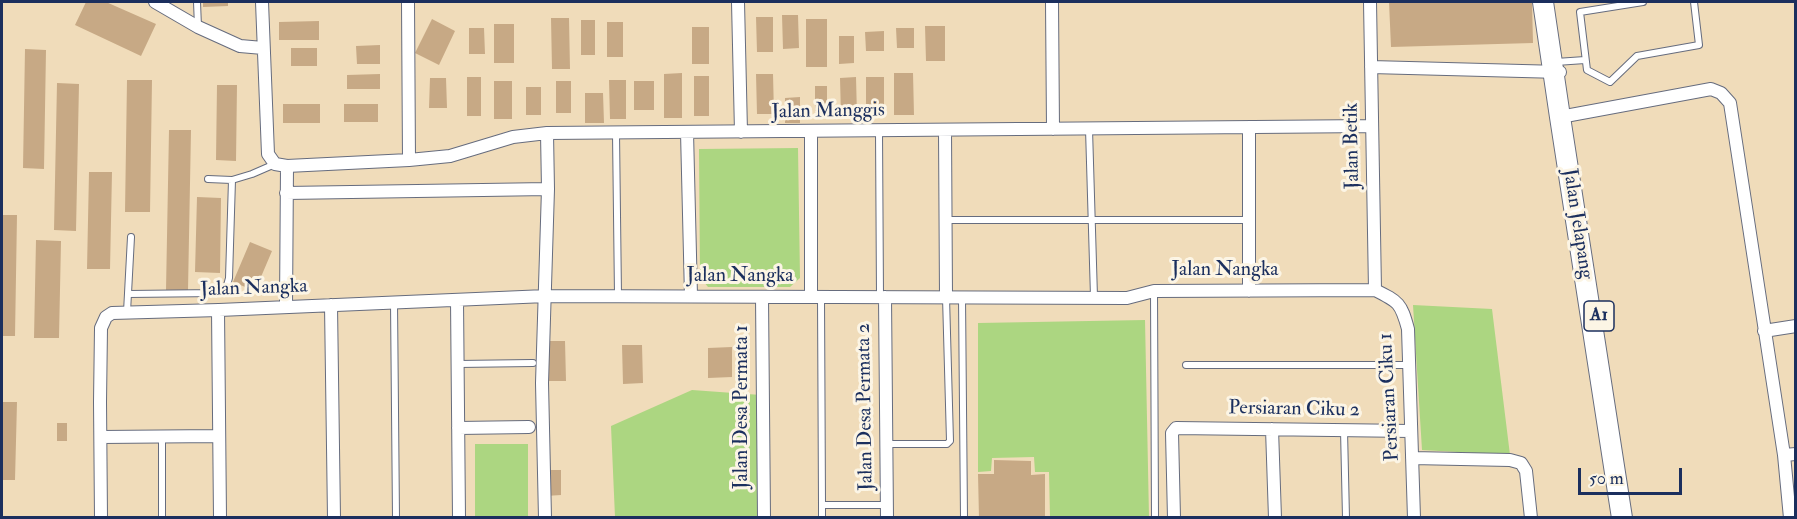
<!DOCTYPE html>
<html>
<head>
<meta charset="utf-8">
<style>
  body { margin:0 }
  #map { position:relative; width:1797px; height:519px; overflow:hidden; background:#f0dcba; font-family:"IM FELL Double Pica",serif }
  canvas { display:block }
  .frame { position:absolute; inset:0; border:3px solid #1b2f5e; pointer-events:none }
  .scale { position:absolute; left:1578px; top:468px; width:104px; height:27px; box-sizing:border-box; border:3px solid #1b2f5e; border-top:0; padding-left:8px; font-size:18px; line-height:21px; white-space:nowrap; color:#1b2f5e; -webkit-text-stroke:4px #fcf5e5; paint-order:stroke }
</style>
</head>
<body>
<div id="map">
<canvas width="1797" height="519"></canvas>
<div class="frame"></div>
<div class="scale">50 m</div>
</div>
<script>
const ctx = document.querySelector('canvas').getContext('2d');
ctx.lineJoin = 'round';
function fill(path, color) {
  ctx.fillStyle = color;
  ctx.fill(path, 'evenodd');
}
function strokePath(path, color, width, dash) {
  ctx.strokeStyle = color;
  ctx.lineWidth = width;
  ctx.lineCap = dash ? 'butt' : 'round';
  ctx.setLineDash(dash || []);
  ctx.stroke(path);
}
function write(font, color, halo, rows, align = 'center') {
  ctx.font = font + ' "IM FELL Double Pica",serif';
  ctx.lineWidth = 6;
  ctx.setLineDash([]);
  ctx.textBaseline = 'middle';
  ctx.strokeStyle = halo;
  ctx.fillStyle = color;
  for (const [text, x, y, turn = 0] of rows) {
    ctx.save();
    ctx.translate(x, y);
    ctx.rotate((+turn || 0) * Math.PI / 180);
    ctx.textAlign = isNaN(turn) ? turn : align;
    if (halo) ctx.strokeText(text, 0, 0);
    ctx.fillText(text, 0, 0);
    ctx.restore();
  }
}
const green = new Path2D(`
  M798,148L800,278L790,287H708L700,277L699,149Z
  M1413,305L1492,309L1510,455L1422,450Z
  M1145,320L1149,517H1050L1049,472H1035L1034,457L992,458L991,471L978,472V323Z
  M692,390L761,395L763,517H615L611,426Z
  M475,444H528V517H475Z`);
const building = new Path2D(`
  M86,2H106L156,24L141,56L75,25Z
  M203,2H228V6L203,7Z
  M1389,2H1532L1533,43L1391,47Z
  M782,15H798L799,48L783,49Z
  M756,17H773V52H757Z
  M551,18H569L570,69H552Z
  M432,19L455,31L439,65L415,53Z
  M806,19H827V67H806Z
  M581,20H595V55H581Z
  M319,21V40H279V22Z
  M607,22H623V57H607Z
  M494,24H514V63H494Z
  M925,26H945V61H926Z
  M692,27H709V64H692Z
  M469,28H484L485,54H469Z
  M896,28H914V48H897Z
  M884,31V51H866L865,32Z
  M839,36H854V63L839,64Z
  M380,45V64H357L356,46Z
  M291,48H317V66H291Z
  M25,49L46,50L44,169L23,168Z
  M682,73V118H664V74Z
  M894,73H913L914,115H894Z
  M380,74V89H347V75Z
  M756,74H773L774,114H757Z
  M694,76H709V116H694Z
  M467,77H481V116H467Z
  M856,77L857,116H841L840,78Z
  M866,77H884V113H866Z
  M430,78H446L447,108H429Z
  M127,80H152L150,212H125Z
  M609,80H626V119H610Z
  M494,81H512V119H494Z
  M556,81H571V113H556Z
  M634,81H654V110H634Z
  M57,83L79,84L76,231L54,230Z
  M217,85H237L236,161L216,160Z
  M815,86H827V114H815Z
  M526,87H541V115H526Z
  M585,93H603L604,123H585Z
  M800,97V123H785V98Z
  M283,104H320V123H283Z
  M344,104H378V122H344Z
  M169,130H191L188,290H166Z
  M89,172H112L110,269H87Z
  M197,197L221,198L220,273L195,272Z
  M2,215H17L15,336H2Z
  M36,240L61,241L59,338H34Z
  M250,242L272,251L255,291L233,282Z
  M548,341H565L566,381H549Z
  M622,345H642L643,383L623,384Z
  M732,347V377L708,378V348Z
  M2,402H17L15,480H2Z
  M57,423H67V441H57Z
  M994,460L1031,461V475L1045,474V518H979L978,474H994Z
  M546,470H561V495L546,496Z`);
const lane = new Path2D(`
  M197,2L198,27
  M1643,2L1580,12L1587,70L1610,82L1637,56L1699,45L1694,2
  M1556,62L1585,60
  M1089,129L1094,297
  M879,131L880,297
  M616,133L618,296
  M232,180L252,174L275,164
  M946,220H1250
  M1154,291L1155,518
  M128,294L217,293L226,289L229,278L232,180L208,179
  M821,297L822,505
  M962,297L964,518
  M394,302L396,518
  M127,312L131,237
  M458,364L533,363
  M1186,365H1409
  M1344,430L1346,518
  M162,437V518
  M887,444H947L950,441L946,297
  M822,518V505H887`);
const street = new Path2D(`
  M155,2L198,27L240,46L263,48
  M262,2L268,154L275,164L287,166L409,160L450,156L513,137L547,133L1372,126
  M408,2L409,160
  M738,2L741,132
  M1052,2L1053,129
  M1370,2L1375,290
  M1371,67L1560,72
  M1560,117L1711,89L1721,93L1730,103L1784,455L1790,518
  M1249,127V291
  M945,130L946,297
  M687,132L691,296
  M811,132V297
  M286,193L548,189
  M762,297L764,518
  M885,297L887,518
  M457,300L459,518
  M331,305L334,518
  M286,307L287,166
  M218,310L220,518
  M1764,331L1796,326
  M458,428L529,427
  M1272,429L1275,518
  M101,437L219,436
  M1784,455L1796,454
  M1412,458L1510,460L1521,463L1526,471L1531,518
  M101,518L100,402L101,328L106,317L112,313L219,310L546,296L1127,298L1154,291L1375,290C1399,302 1401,303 1408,329L1414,518
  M545,518L542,383L548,189L547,133
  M1174,518L1172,433L1176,428L1411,431`);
const primary = new Path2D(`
  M1543,2L1560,117L1622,518`);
const shields = [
  [1599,316,30]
];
const shieldNames = [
  ["A1",1599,316]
];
const streetNames = [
  ["Jalan Manggis",828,112,-1],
  ["Jalan Betik",1353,146,-91],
  ["Jalan Jelapang",1577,224,81],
  ["Jalan Nangka",1225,271],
  ["Jalan Nangka",740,277],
  ["Jalan Nangka",254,289,-2],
  ["Persiaran Ciku 1",1390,397,-93],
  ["Jalan Desa Permata 1",743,407,-90],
  ["Jalan Desa Permata 2",866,407,-91],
  ["Persiaran Ciku 2",1294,410,1]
];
fill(green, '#acd681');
fill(building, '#c7a985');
strokePath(lane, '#666c7e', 8);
strokePath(street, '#666c7e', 14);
strokePath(primary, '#666c7e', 22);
strokePath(lane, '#fff', 6);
strokePath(street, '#fff', 12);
strokePath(primary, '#fff', 20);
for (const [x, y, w] of shields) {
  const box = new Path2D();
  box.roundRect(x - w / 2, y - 15, w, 30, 4.5);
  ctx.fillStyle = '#fcf5e5';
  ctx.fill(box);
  strokePath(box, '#1b2f5e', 1.5);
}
write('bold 18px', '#1b2f5e', null, shieldNames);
write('20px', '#1b2f5e', '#fcf5e5', streetNames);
</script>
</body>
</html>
